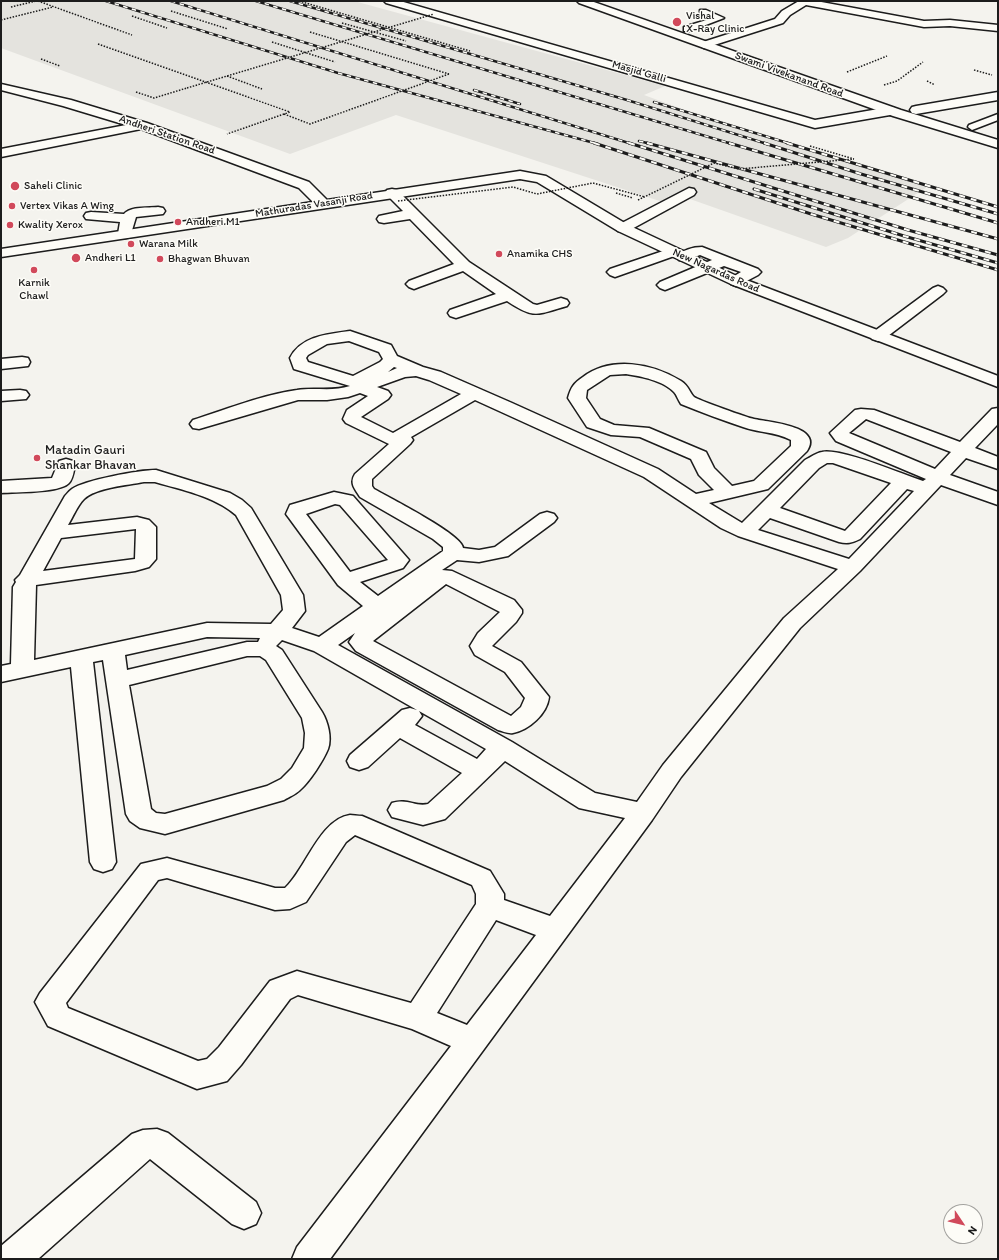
<!DOCTYPE html>
<html>
<head>
<meta charset="utf-8">
<style>
  body { margin:0 }
  #map { position:relative; width:999px; height:1260px; overflow:hidden; background:#f4f3ee; font-family:Itim,sans-serif }
  canvas { display:block }
  .frame { position:absolute; inset:0; border:2px solid #1c1c1c; pointer-events:none }
  .north { position:absolute; left:943px; top:1204px; width:40px; height:40px; box-sizing:border-box; background:#fdfcf7; border:1px solid #a3a29f; border-radius:50%; rotate:125deg; font-size:11px; font-weight:700; line-height:16px; text-align:center; color:#1c1c1c }
  .north::after { content:''; display:block; margin:auto; width:14px; height:18px; background:#d1495b; clip-path:polygon(50% 0,100% 100%,50% 72%,0 100%) }
</style>
</head>
<body>
<div id="map">
<canvas width="999" height="1260"></canvas>
<div class="frame"></div>
<div class="north">N</div>
</div>
<script>
const ctx = document.querySelector('canvas').getContext('2d');
ctx.lineJoin = 'round';
function fill(path, color) {
  ctx.fillStyle = color;
  ctx.fill(path, 'evenodd');
}
function strokePath(path, color, width, dash) {
  ctx.strokeStyle = color;
  ctx.lineWidth = width;
  ctx.lineCap = dash ? 'butt' : 'round';
  ctx.setLineDash(dash || []);
  ctx.stroke(path);
}
function write(font, color, halo, rows, align = 'center') {
  ctx.font = font + ' Itim,sans-serif';
  ctx.lineWidth = 3;
  ctx.setLineDash([]);
  ctx.textBaseline = 'middle';
  ctx.strokeStyle = halo;
  ctx.fillStyle = color;
  for (const [text, x, y, turn = 0] of rows) {
    ctx.save();
    ctx.translate(x, y);
    ctx.rotate((+turn || 0) * Math.PI / 180);
    ctx.textAlign = isNaN(turn) ? turn : align;
    if (halo) ctx.strokeText(text, 0, 0);
    ctx.fillText(text, 0, 0);
    ctx.restore();
  }
}
const built = new Path2D(`
  M1,1H354L665,86L644,95L693,113L927,187L848,238L826,247L690,199L675,206L396,115L290,154L1,48Z`);
const path = new Path2D(`
  M38,1L132,35
  M299,1L470,51
  M11,7L36,1
  M171,11L228,29
  M132,16L167,28
  M1,20L53,7
  M342,23L406,41
  M310,32L449,74
  M272,42L335,62
  M98,44L290,112L227,134
  M41,59L60,66
  M974,70L992,75
  M847,72L887,56
  M227,76L262,89
  M927,81L935,85
  M884,85L897,81L923,62
  M136,92L154,98L187,88
  M810,146L854,159
  M616,193L633,198`);
const service = new Path2D(`
  M700,10H706L724,18L690,31H684V27L713,18L700,14Z
  M998,114V120L972,130L968,127L969,125Z`);
const pedestrian = new Path2D(`
  M384,1H400L815,120L890,107L894,108L896,111L894,114L890,115L815,128L386,3Z`);
const minor = new Path2D(`
  M799,1H816L924,21L950,20L998,25V31L950,26L924,27L806,5L790,15L783,23L708,47L704,48L699,45L700,43L775,19L782,11Z
  M689,188L694,189L696,192L694,195L628,231L623,232L618,231L616,228L618,225Z
  M392,189L397,190L469,262L533,304L537,305L561,298L567,300L569,303L567,306C536,315 534,319 507,301L456,318L450,316L448,313L450,310L496,294L463,271L419,287L414,289L409,287L406,284L409,281L454,264L410,219L384,223L379,222L377,219L379,216L403,211L385,193L387,190Z
  M158,207L163,208L165,211L163,214L136,217L130,237L125,238L120,237L118,234L120,222L86,219L84,216L86,213L91,212L124,214C131,206 148,208 158,207Z
  M702,247L758,269L761,272L758,275L741,284L736,286L731,284L728,281L731,278L741,272L724,266L670,288L665,290L660,288L657,285L660,282L712,260L700,255L684,261L679,260L677,257C681,250 694,247 702,247Z
  M672,248L677,249L679,252L677,255L615,277L610,275L607,272L610,269Z
  M938,286L943,288L946,291L943,294L884,339L878,341L872,339L870,336L872,333L933,288Z
  M350,331L391,345L397,356L423,367L441,372L512,403L658,469L696,494L714,490L699,475L691,459L640,437L611,435L587,427L568,398C571,387 574,383 583,377C611,356 652,363 681,381C689,386 689,392 694,397C698,400 748,418 754,419C768,422 824,426 807,451L768,489L709,503L742,523L805,460C811,457 816,453 822,452C842,448 901,474 923,481L926,479L836,441L830,433L855,410L861,409L874,410L960,442L992,409L998,408V424L975,448L998,457V469L966,458L950,475L998,492V505L941,485L860,571L800,628L681,777L652,820L330,1259H292L297,1247L451,1046L412,1029L298,995L290,999L241,1065L227,1081L197,1089L48,1026L35,1002L40,993L141,864L167,858L275,888H285C305,870 320,819 350,815C353,815 358,816 362,816L490,871L504,894V900L550,916L625,818L579,808L505,761L445,819L423,825L392,817L388,810L392,803C408,798 415,807 428,804L462,773L400,738L368,767L359,770L350,767L347,761L350,755L402,710L410,708L417,710L314,651L282,640L276,646L282,650L322,712C328,722 332,738 328,749C323,761 310,781 300,790C296,794 289,797 284,800L165,834L140,828L130,821L126,814L103,660L93,662L116,862L112,869L103,872L94,869L90,862L71,667L1,682V666L11,664L13,587L16,582L15,580L20,575L65,496C67,494 69,491 72,489C85,480 139,470 156,470L230,493L242,500L251,508L303,595L305,611L292,628L319,637L363,606L338,585L289,518L286,514L290,505L334,492L353,496L409,560L403,568L360,582L378,596L443,551V547L433,539L360,497C355,489 349,483 355,474L389,444L346,423L343,419L347,410L368,396L360,393L348,397L327,400H298L199,429L193,428L190,424L193,420C227,409 262,395 297,390C315,387 332,392 350,386L294,369L290,358C301,336 328,334 350,331ZM349,341L379,352L383,359L380,362L353,376L308,362L306,358L308,355L327,344ZM394,367L397,368L388,372ZM626,374C640,376 664,381 674,392C677,395 678,400 681,404C701,412 722,420 743,427C760,433 773,431 791,440V446L754,481L732,486L714,468L706,452L649,428L614,425L600,419L586,398L587,390L610,375ZM416,376L429,380L461,394L393,433L361,417L388,399L391,395L388,391L377,387L405,377ZM475,400L644,477L721,528L738,536L838,569L784,618L663,765L637,802L595,793L512,742L338,645L355,633L349,642L356,651L498,730C502,731 508,734 513,733C529,730 547,714 549,697L521,662L492,646L516,622L522,613V610L514,600L452,571L442,570L457,560L479,562L508,556L554,522L557,518L554,514L547,512L540,514L495,547L479,550L463,548C463,535 388,497 374,489L372,486V479L410,444L413,440L411,437ZM866,419L951,452L935,469L849,433ZM827,463H833L891,483L845,531L780,508L819,468ZM144,482H155C182,490 214,496 236,515L281,595L283,610L271,624L207,623L34,660L36,585L135,571L149,567L156,559V527L149,520L137,517L68,525C73,517 77,506 84,499C95,488 128,485 144,482ZM907,489L914,491L849,559L758,530L770,518L839,542C847,544 852,543 860,539ZM335,504L340,505L388,560L350,572L306,514ZM136,529L135,559L43,571L61,538ZM446,584L500,612L478,633L470,646L475,655L505,672L525,698L521,707L511,716L373,641ZM207,637L260,638L258,642H247L127,670L125,655ZM247,656H260L266,660L302,718L305,733L304,748L292,768L281,779L267,786L165,814L156,813L151,809L129,685ZM419,711L486,749L477,759L415,725L422,716ZM355,835L472,885L476,894V904L411,1003L297,971L270,981L219,1047L207,1059L198,1061L68,1008L66,1003L158,880L167,878L275,910L290,909L306,902L346,842ZM496,920L536,935L467,1025L437,1013Z
  M22,357L28,358L30,362L28,366L1,369V359Z
  M20,390L26,391L29,395L26,399L1,401V391Z
  M66,459L73,461L75,465C74,470 73,479 69,483C60,493 15,492 1,493V481L52,478L59,461Z
  M157,1129L168,1133L256,1202L261,1213L256,1224L244,1229L232,1224L150,1159L38,1259H1V1246L132,1134L143,1130Z`);
const secondary = new Path2D(`
  M1,84L71,100L147,123L309,182L327,200L520,171L546,176L628,225L741,278L998,376V387L731,284L618,231L537,182L520,179L1,257V249L313,202L299,188L141,129L1,157V149L126,125L63,106L1,90Z
  M998,92V100L916,114L912,113L910,110L912,107L916,106Z`);
const primary = new Path2D(`
  M577,1H591L901,110L998,140V148L893,116L579,3Z`);
const railFar1 = new Path2D(`
  M106,1L338,73L598,144
  M171,1L632,144
  M256,1L732,144
  M290,1L627,100L767,144
  M474,90L520,104
  M654,102L791,144
  M639,141L651,144`);
const rail = new Path2D(`
  M594,143L811,214L998,270
  M629,143L908,230L998,255
  M647,143L998,239
  M729,143L998,223
  M764,143L861,174L998,214
  M787,143L998,207
  M754,189L904,236L998,263`);
const pathBridge = new Path2D(`
  M187,88L434,14
  M284,114L310,124L449,74
  M638,200L714,163L739,169L854,159
  M398,201L513,187L537,194L593,183L645,197`);
const markers = [
  [677,22,5,"#d1495b"],
  [15,186,5,"#d1495b"],
  [12,206,4,"#d1495b"],
  [178,222,4,"#d1495b"],
  [10,225,4,"#d1495b"],
  [131,244,4,"#d1495b"],
  [499,254,4,"#d1495b"],
  [76,258,5,"#d1495b"],
  [160,259,4,"#d1495b"],
  [34,270,4,"#d1495b"],
  [37,458,4,"#d1495b"]
];
const farPoinames = [
  ["Vishal",686,16],
  ["X-Ray Clinic",686,29],
  ["Saheli Clinic",24,186],
  ["Vertex Vikas A Wing",20,206],
  ["Andheri M1",186,222],
  ["Kwality Xerox",18,225],
  ["Warana Milk",139,244],
  ["Anamika CHS",507,254],
  ["Andheri L1",85,258],
  ["Bhagwan Bhuvan",168,259],
  ["Karnik",34,283,"center"],
  ["Chawl",34,296,"center"]
];
const farStreetnames = [
  ["Masjid Galli",639,72,16],
  ["Swami Vivekanand Road",789,75,20],
  ["Andheri Station Road",167,135,19],
  ["Mathuradas Vasanji Road",314,205,-9],
  ["New Nagardas Road",716,271,24]
];
const poiNames = [
  ["Matadin Gauri",45,451],
  ["Shankar Bhavan",45,466]
];
fill(built, '#e4e3de');
strokePath(service, '#1c1c1c', 3);
strokePath(pedestrian, '#1c1c1c', 3);
strokePath(minor, '#1c1c1c', 3);
strokePath(secondary, '#1c1c1c', 3);
strokePath(primary, '#1c1c1c', 3);
strokePath(path, '#1c1c1c', 1.5, [1.5, 1.5]);
fill(service, '#fdfcf7');
fill(pedestrian, '#fdfcf7');
fill(minor, '#fdfcf7');
fill(secondary, '#fdfcf7');
fill(primary, '#fdfcf7');
strokePath(railFar1, '#1c1c1c', 2.5);
strokePath(rail, '#1c1c1c', 3);
strokePath(railFar1, '#fdfcf7', 1.5, [4.5]);
strokePath(rail, '#fdfcf7', 2, [6]);
strokePath(pathBridge, '#1c1c1c', 1.5, [1.5, 1.5]);
for (const [x, y, r, color] of markers) {
  const dot = new Path2D();
  dot.arc(x, y, r, 0, 2 * Math.PI);
  ctx.fillStyle = color;
  ctx.fill(dot);
  strokePath(dot, '#fdfcf7', 1.5);
}
write('11px', '#1c1c1c', '#fdfcf7', farPoinames, 'left');
write('11px', '#1c1c1c', '#fdfcf7', farStreetnames);
write('13px', '#1c1c1c', '#fdfcf7', poiNames, 'left');
</script>
</body>
</html>
